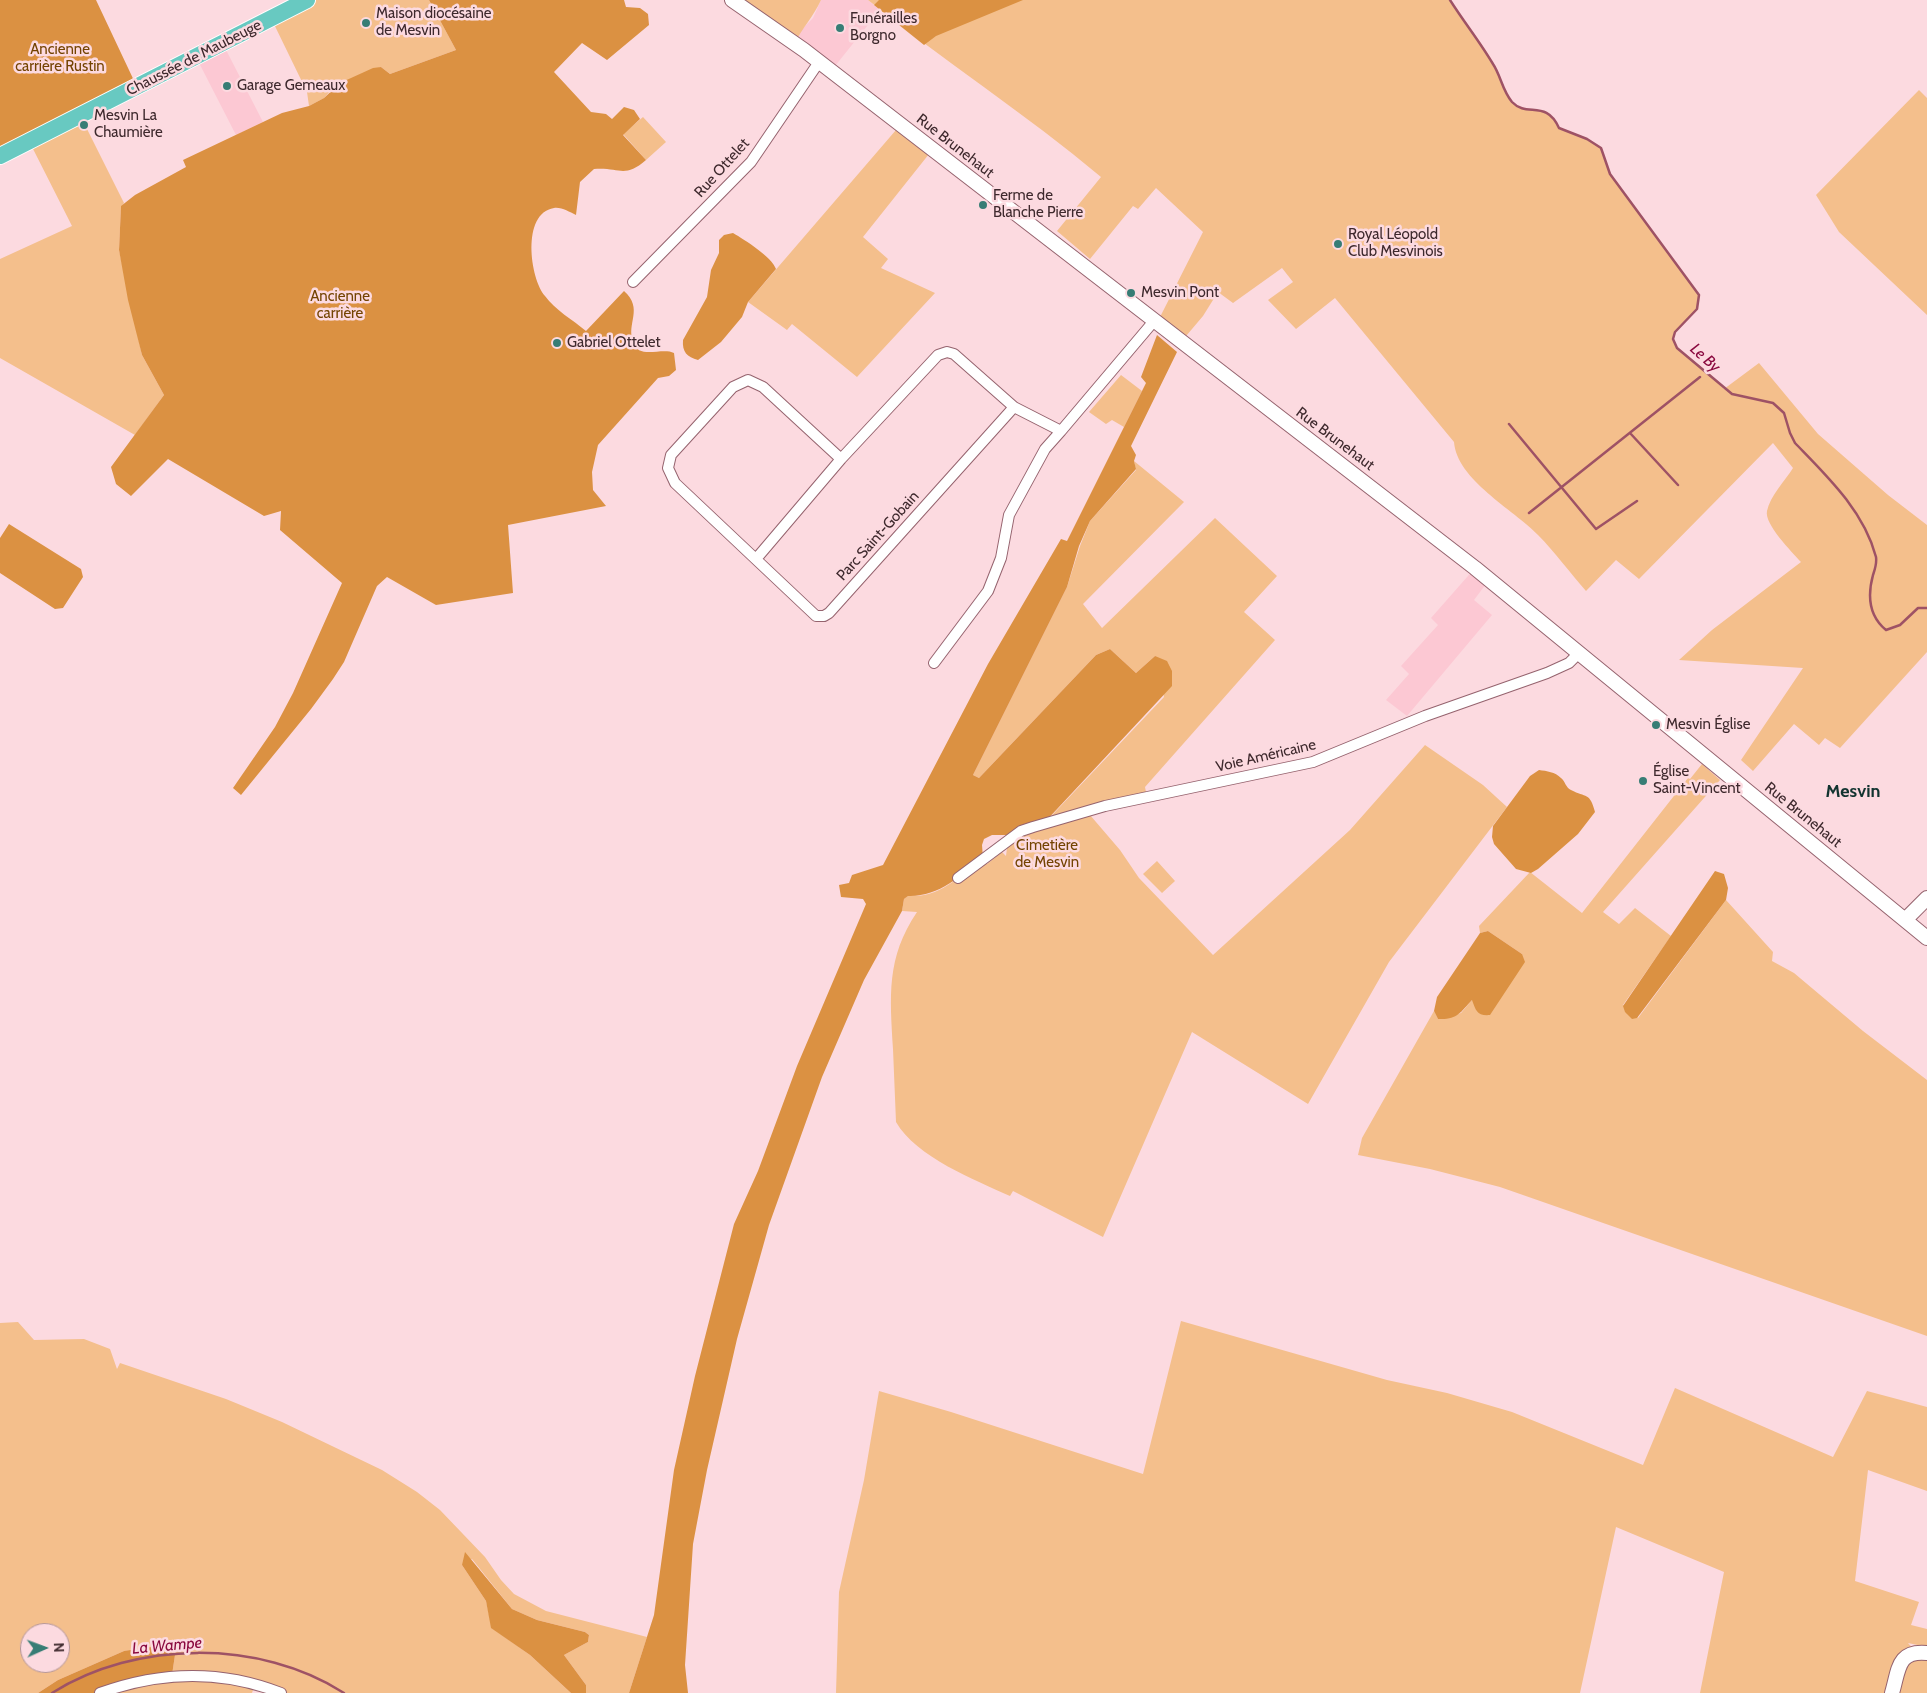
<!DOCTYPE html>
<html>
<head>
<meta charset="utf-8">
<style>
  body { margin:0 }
  #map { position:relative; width:1927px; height:1693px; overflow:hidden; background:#fcdae0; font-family:Cabin,sans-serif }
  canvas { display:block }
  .north { position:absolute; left:20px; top:1623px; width:50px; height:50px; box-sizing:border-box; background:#fcdae0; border:1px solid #b09398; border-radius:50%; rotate:88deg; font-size:14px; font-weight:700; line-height:20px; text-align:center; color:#3e292d }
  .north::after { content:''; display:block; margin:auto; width:18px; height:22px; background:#377d75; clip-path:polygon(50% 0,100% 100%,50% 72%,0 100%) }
</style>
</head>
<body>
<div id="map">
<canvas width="1927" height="1693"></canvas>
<div class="north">N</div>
</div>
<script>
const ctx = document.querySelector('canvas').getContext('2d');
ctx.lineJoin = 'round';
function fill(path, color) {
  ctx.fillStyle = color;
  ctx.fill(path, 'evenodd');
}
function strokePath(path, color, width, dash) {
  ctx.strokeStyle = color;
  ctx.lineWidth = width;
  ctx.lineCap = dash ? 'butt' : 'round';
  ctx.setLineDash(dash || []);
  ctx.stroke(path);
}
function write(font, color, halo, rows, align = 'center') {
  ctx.font = font + ' Cabin,sans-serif';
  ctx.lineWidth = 5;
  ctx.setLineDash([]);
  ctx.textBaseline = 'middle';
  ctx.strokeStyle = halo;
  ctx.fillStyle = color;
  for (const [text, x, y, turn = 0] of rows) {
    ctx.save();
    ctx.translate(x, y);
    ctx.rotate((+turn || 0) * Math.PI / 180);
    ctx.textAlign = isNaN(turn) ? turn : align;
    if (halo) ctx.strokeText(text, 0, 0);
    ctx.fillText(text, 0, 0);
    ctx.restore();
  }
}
const built = new Path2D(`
  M821,0H868L880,10L831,71L795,43L801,30L813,18Z
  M223,44L263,122L236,135L196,57Z
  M1475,568L1489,580L1474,600L1492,615L1407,716L1386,700L1409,674L1401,666L1438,625L1431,618Z`);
const green = new Path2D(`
  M307,0H429L456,50L390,74L381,67L331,90L324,98L309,106L307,92L271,18Z
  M732,0H821C814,16 802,28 795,43Z
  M868,0H1450C1465,23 1485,45 1497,71C1502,81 1504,92 1512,102C1527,118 1546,98 1559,129L1587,139L1601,148L1610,174L1699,295L1697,309L1675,332L1673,339L1677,348L1710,374L1724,389L1759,363L1818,434L1888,495L1927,525V652L1840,748L1825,738L1819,745L1794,724L1753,771L1741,760L1803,668L1679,660L1712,630L1801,562C1792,552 1764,524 1767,511C1770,496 1785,481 1793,468L1773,443L1639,579L1616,560L1586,591C1570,573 1555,552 1538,535C1513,509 1457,480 1454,442L1335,298L1296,329L1268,300L1293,282L1282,268L1233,303L1218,292L1203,316L1181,342L1174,326L1157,323L1203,232L1156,188L1138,209L1133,206L1090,259L1057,231L1101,177C1026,114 944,61 868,0Z
  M1919,90L1927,98V315L1839,232L1816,195Z
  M80,115L124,203L121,207L119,250L142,355L164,395L135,435L0,358V259L72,226L29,141Z
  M643,117L666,142L646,160L623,134Z
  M896,130L929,154L863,237L888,259L881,268L935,293L857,377L792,324L787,330L748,302Z
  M1121,375L1142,391L1124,427L1112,420L1106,424L1089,412Z
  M1134,461L1184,502L1083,604L1102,628L1215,518L1277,576L1244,612L1275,640L1145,787L1147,797L1090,815L1120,850L1139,878L1213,955L1350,830L1425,745L1483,785L1507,807L1389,962L1308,1104L1192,1032L1103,1237L1013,1191L1010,1196C975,1180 916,1157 896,1122C895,1098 894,1073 893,1049C890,996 886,958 917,912L902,911L904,899L909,895C935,901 964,874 983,858L987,864L1002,852L1006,856L1007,848L1016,839L1037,831L1164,697L1155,656L1136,673L1110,649L1096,655L979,778L973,775L1067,587L1080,546L1090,521L1136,470Z
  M1702,764L1720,780L1603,912L1619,924L1635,908L1671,936L1623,1005L1638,1018L1726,900L1773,952L1772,961L1794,973L1863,1031L1927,1080V1336L1500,1187L1430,1169L1358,1155L1362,1138L1434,1011L1438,1019L1461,1013L1472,1000L1522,954L1488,931L1480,933L1479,926L1530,872L1582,913L1688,778L1690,779Z
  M1157,861L1175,881L1162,893L1143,874Z
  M1181,1321L1387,1380L1447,1393L1512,1412L1643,1465L1675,1388L1833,1457L1867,1391L1927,1407V1491L1868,1470L1855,1581L1919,1602L1911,1625L1927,1629V1647L1908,1643L1916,1652L1927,1653V1693H1700L1724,1572L1616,1527L1580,1693H836L839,1592L864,1480L879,1391L951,1412L1143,1474Z
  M18,1322L34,1340L84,1339L110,1349L117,1369L120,1363L226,1399L282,1422L382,1470L417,1492L440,1510L485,1557L501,1580L514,1594L546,1611L647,1637L629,1693H586V1685L564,1655L588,1642L589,1635L585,1632L537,1620L512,1609L472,1559L462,1565L486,1601L492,1628L530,1655L571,1693H281L270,1689L172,1675L175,1655L172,1647L124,1651L58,1680L38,1693H0V1323ZM30,1633H60V1663H30Z
  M186,1677L254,1687L252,1693H110Z`);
const forest = new Path2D(`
  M0,0H96L137,87L0,156Z
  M429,0H624L626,7L640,8L648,14L649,25L607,60L582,43L554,72L591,112L606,114L612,119L624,107L634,110L640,119L623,135L646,160C624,179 620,167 594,169L580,182L576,215C569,212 562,207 554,208C521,213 530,279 545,296C555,310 573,320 586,331L624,291C644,309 626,323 633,342C638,360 662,347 674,353L676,370L669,376L658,378L598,445L592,472L593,490L606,506L508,525L513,593L436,605L387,577L377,586L344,662L333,679L311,709L241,795L233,788L275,727L293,693L342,583L280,530L281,511L264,516L168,459L131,496L116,484L111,467L164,395L142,355L128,300L119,250L121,206L135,195L186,167L183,160L282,113L309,106L324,98L340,83L373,68L381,67L390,74L456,50Z
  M879,0H1023L936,36L924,45L874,5Z
  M733,233C745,240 772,257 776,269L748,302L742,317L721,342L698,360C687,357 682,352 683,340L707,297L711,270L719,253V240L724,235Z
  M1157,335L1177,352L1131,446L1136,455L1134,461L1136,469L1090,521L1079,546L1067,587L973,775L979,778L1096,655L1110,649L1136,673L1155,656L1167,661L1172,671V686L1044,823L1011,835H992L984,839L982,845L983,858C961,876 938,897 908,896L904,899L902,911L864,980L822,1077L769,1225L737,1339L707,1470L693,1544L685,1665L688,1693H629L654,1615L674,1470L695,1376L734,1224L758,1171L797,1066L866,904L863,899L841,897L839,885L849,883L852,875L883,865L988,664L1061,539L1067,541L1146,383L1141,377Z
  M9,524L81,569L83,577L63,608L55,609L0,573V538Z
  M1539,770C1547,771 1555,772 1561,778C1565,781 1566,788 1571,790C1586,798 1590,792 1595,812L1578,834L1538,869L1531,873L1516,869L1494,844L1492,837L1493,826L1530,776Z
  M1715,871L1724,874L1728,888L1726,900L1637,1018L1632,1019L1625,1012L1623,1006Z
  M1488,931L1522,954L1525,962L1490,1015C1477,1016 1476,1011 1472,1000C1460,1013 1457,1020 1438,1019L1434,1011L1437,997L1480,933Z
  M465,1552L512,1609L537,1620L585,1632L589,1635L588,1642L564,1655L586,1685V1693H571L530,1655L491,1628L486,1601L462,1565Z
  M163,1645L172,1647L175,1655L172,1675L100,1693H38L58,1680L124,1651Z`);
const stream = new Path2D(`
  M1450,0C1464,22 1480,42 1493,64C1501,76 1502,90 1512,102C1527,118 1546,99 1559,128L1587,139L1601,148L1610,174L1699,295L1697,309L1675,332L1673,339L1677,348L1732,394L1773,403L1784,413L1790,433L1795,443C1827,476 1864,511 1876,557C1877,564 1875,569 1873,575C1867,597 1869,616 1886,630L1900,625L1918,608H1927
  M1509,424L1596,529L1637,501
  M1630,433L1678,485
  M1529,513L1700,377
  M52,1693C136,1640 260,1639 344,1693`);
const minor = new Path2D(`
  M633,282L751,162L819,62
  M841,459L763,387L748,380L733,387L671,455L668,468L675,483L816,616H824L829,613L1014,407
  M756,559L841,459L938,355L947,352L954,354L1014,407L1061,431L1154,321
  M934,663L988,591L1001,558L1009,515L1045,449L1061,431
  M958,878L1021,831L1033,827L1105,806L1313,762L1425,716L1547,673L1569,663L1579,653
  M100,1693C161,1671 220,1669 281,1693`);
const tertiary = new Path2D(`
  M732,0L804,50L1475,568L1927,938
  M1905,920L1927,898
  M1892,1693C1899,1670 1897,1650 1927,1653`);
const primary = new Path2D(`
  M0,156L307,0`);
const markers = [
  [366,23,5,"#377d75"],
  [840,28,5,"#377d75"],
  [227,86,5,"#377d75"],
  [84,125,5,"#377d75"],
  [983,205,5,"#377d75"],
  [1338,244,5,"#377d75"],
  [1131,293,5,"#377d75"],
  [557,343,5,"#377d75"],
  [1656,725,5,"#377d75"],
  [1643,781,5,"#377d75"]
];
const poiNames = [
  ["Maison diocésaine",376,14],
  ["de Mesvin",376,31],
  ["Funérailles",850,19],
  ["Borgno",850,36],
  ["Garage Gemeaux",237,86],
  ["Mesvin La",94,116],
  ["Chaumière",94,133],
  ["Ferme de",993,196],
  ["Blanche Pierre",993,213],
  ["Royal Léopold",1348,235],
  ["Club Mesvinois",1348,252],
  ["Mesvin Pont",1141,293],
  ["Gabriel Ottelet",567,343],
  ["Mesvin Église",1666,725],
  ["Église",1653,772],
  ["Saint-Vincent",1653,789]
];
const parkNames = [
  ["Ancienne",60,50],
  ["carrière Rustin",60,67],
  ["Ancienne",340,297],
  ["carrière",340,314],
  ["Cimetière",1047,846],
  ["de Mesvin",1047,863]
];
const streetNames = [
  ["Chaussée de Maubeuge",194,58,-27],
  ["Rue Brunehaut",955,146,38],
  ["Rue Ottelet",722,168,-48],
  ["Rue Brunehaut",1335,439,37],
  ["Parc Saint-Gobain",878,536,-48],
  ["Voie Américaine",1266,756,-13],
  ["Rue Brunehaut",1803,815,39]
];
const waterNames = [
  ["Le By",1705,358,42],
  ["La Wampe",167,1646,-5]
];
const quarterNames = [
  ["Mesvin",1853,792]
];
fill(built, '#fcc8d3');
fill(green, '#f4bf8c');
fill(forest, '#db9142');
strokePath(stream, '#9e5265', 2.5);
strokePath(minor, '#95636e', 12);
strokePath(tertiary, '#95636e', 16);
strokePath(primary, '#fff', 18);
strokePath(minor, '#fff', 10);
strokePath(tertiary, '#fff', 14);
strokePath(primary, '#68c9c1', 16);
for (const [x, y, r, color] of markers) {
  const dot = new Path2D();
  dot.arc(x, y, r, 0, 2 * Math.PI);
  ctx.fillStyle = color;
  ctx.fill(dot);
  strokePath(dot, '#fcdae0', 2);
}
write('15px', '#3e292d', '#fcdae0', poiNames, 'left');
write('15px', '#734301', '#fcdae0', parkNames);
write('15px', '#3e292d', '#fcdae0', streetNames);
write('italic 16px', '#8a093f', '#fcdae0', waterNames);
write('bold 18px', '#123430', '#fcdae0', quarterNames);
</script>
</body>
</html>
